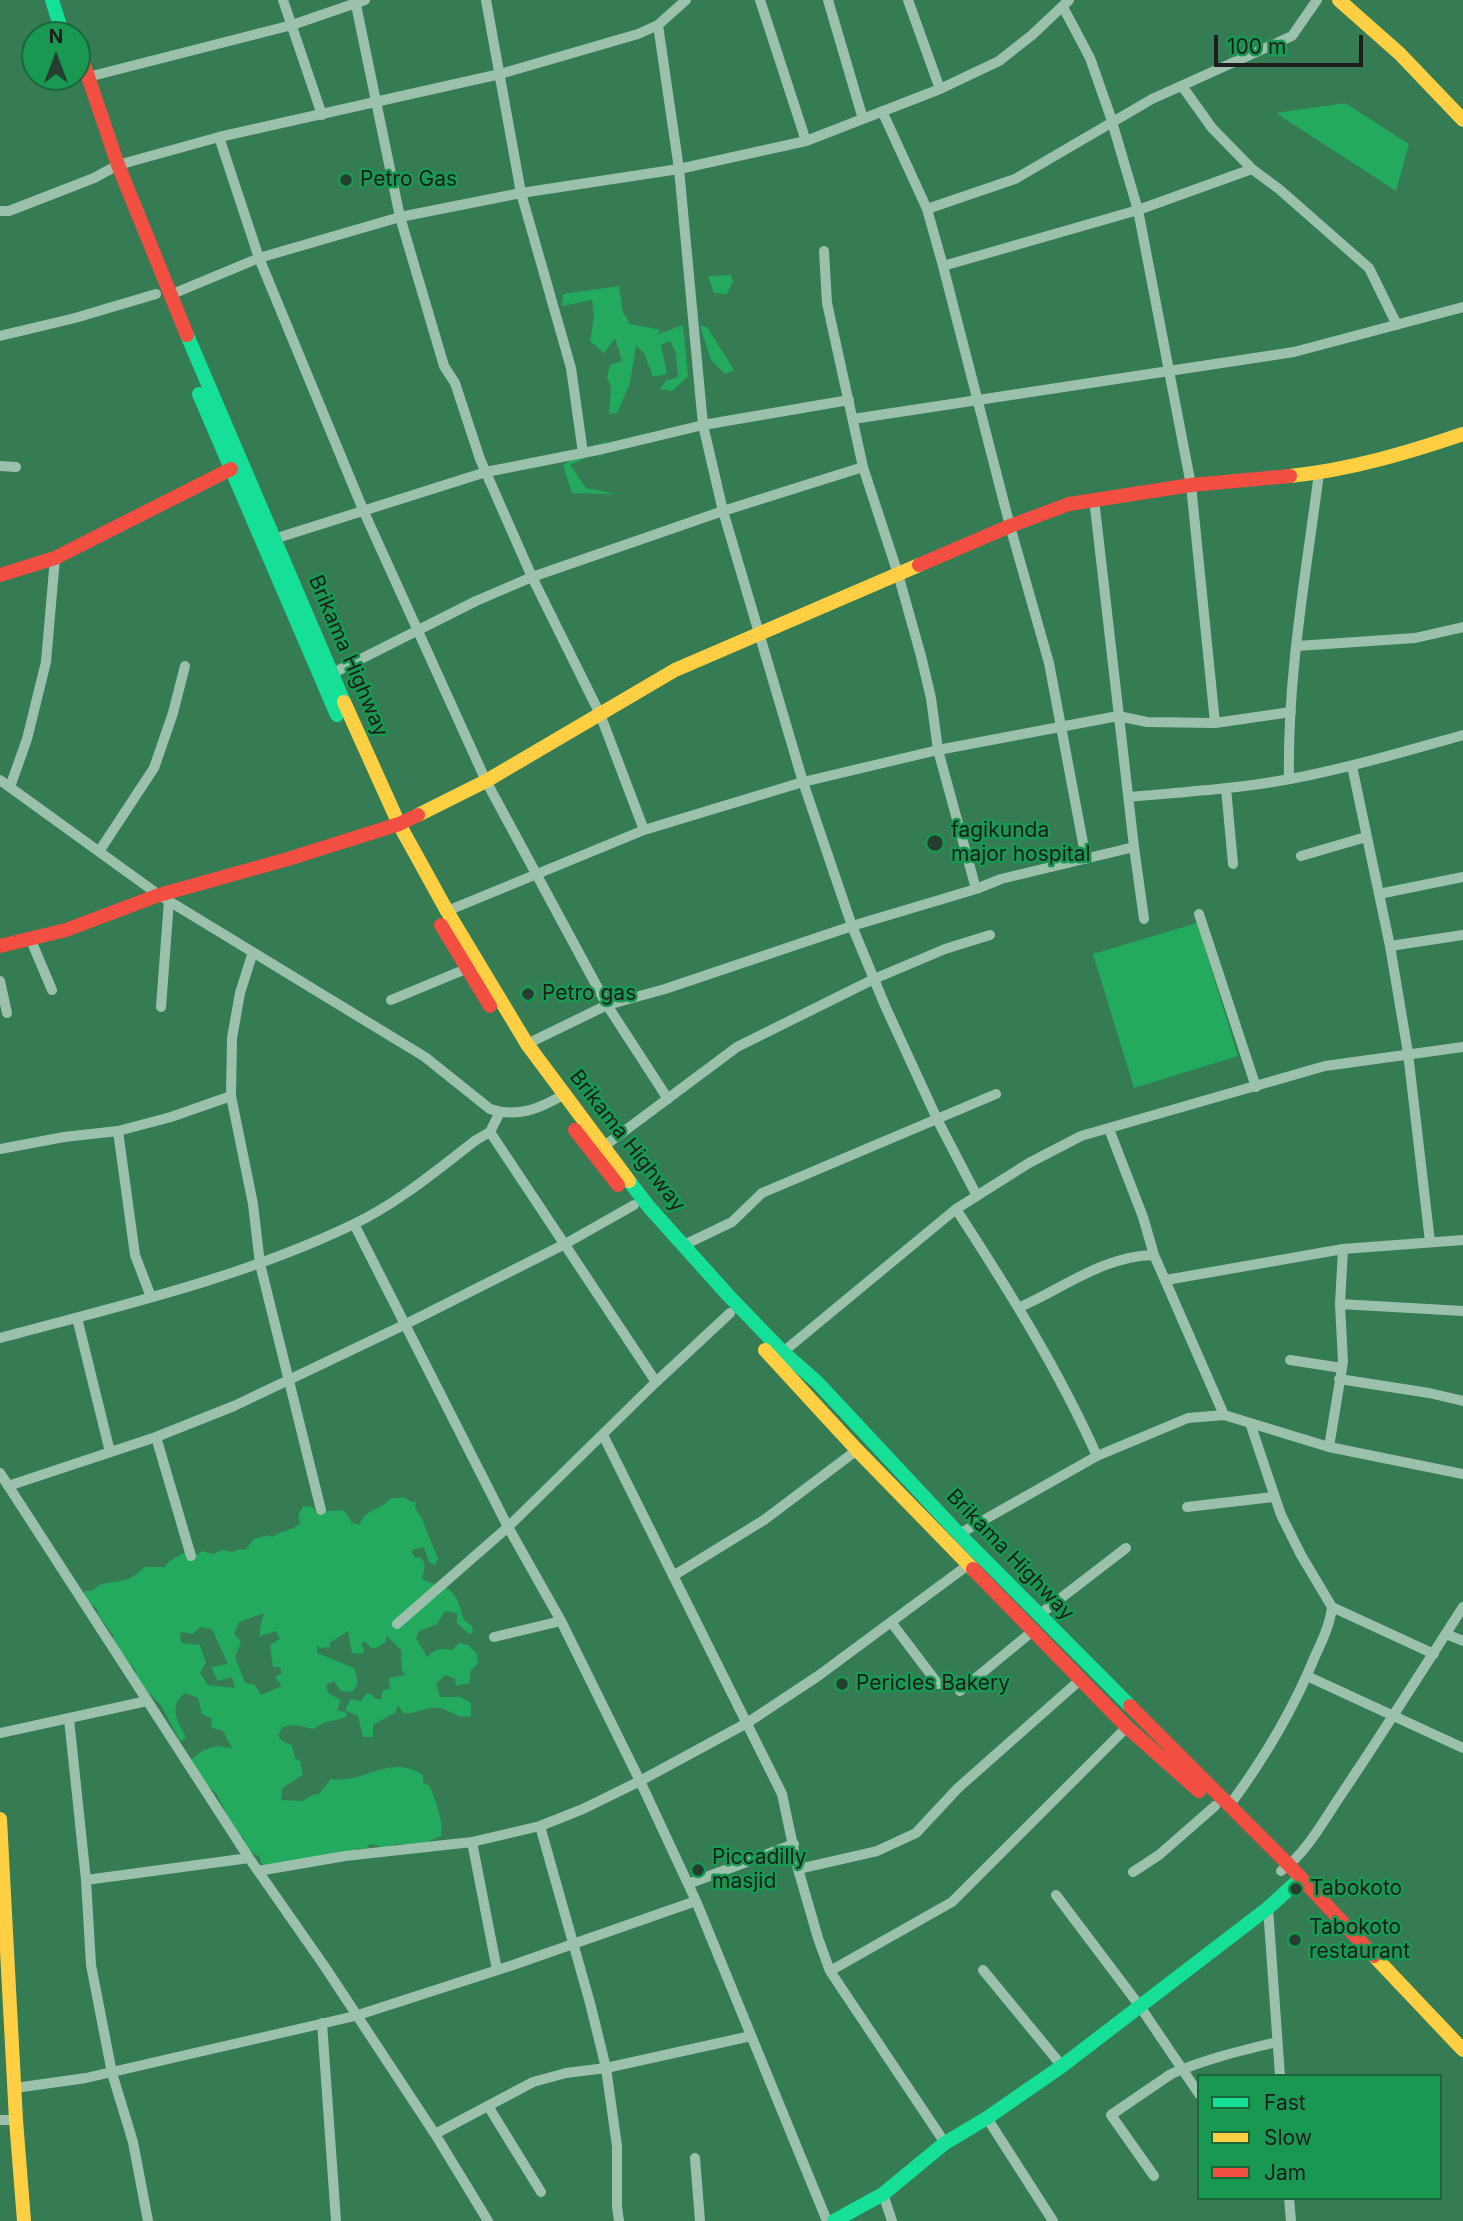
<!DOCTYPE html>
<html>
<head>
<meta charset="utf-8">
<style>
  body { margin:0 }
  #map { position:relative; width:1463px; height:2221px; overflow:hidden; background:#357b54; font-family:Inter,sans-serif }
  canvas { display:block }
  .legend { position:absolute; left:1197px; top:2074px; width:245px; height:126px; box-sizing:border-box; background:#189851; border:2px solid #1a673c; margin:0; padding:9px 12px; list-style:none; font-size:21px; color:#1d1d1d }
  .legend li { display:flex; align-items:center; gap:14px; height:35px }
  .legend b { width:35px; border:2px solid #1a673c }
  .north { position:absolute; left:21px; top:21px; width:70px; height:70px; box-sizing:border-box; background:#189851; border:2px solid #1a673c; border-radius:50%; rotate:0deg; font-size:19px; font-weight:700; line-height:28px; text-align:center; color:#1d1d1d }
  .north::after { content:''; display:block; margin:auto; width:24px; height:32px; background:#253e30; clip-path:polygon(50% 0,100% 100%,50% 72%,0 100%) }
  .scale { position:absolute; left:1214px; top:35px; width:149px; height:32px; box-sizing:border-box; border:4px solid #1d1d1d; border-top:0; padding-left:9px; font-size:21px; line-height:24px; white-space:nowrap; color:#1d1d1d; -webkit-text-stroke:5px #189851; paint-order:stroke }
</style>
</head>
<body>
<div id="map">
<canvas width="1463" height="2221"></canvas>
<ul class="legend">
<li><b style="height:9px;background:#16e098"></b>Fast</li>
<li><b style="height:9px;background:#ffcf43"></b>Slow</li>
<li><b style="height:9px;background:#f24e42"></b>Jam</li>
</ul>
<div class="north">N</div>
<div class="scale">100 m</div>
</div>
<script>
const ctx = document.querySelector('canvas').getContext('2d');
ctx.lineJoin = 'round';
function fill(path, color) {
  ctx.fillStyle = color;
  ctx.fill(path, 'evenodd');
}
function strokePath(path, color, width, dash) {
  ctx.strokeStyle = color;
  ctx.lineWidth = width;
  ctx.lineCap = dash ? 'butt' : 'round';
  ctx.setLineDash(dash || []);
  ctx.stroke(path);
}
function write(font, color, halo, rows, align = 'center') {
  ctx.font = font + ' Inter,sans-serif';
  ctx.lineWidth = 5;
  ctx.setLineDash([]);
  ctx.textBaseline = 'middle';
  ctx.strokeStyle = halo;
  ctx.fillStyle = color;
  for (const [text, x, y, turn = 0] of rows) {
    ctx.save();
    ctx.translate(x, y);
    ctx.rotate((+turn || 0) * Math.PI / 180);
    ctx.textAlign = isNaN(turn) ? turn : align;
    if (halo) ctx.strokeText(text, 0, 0);
    ctx.fillText(text, 0, 0);
    ctx.restore();
  }
}
const green = new Path2D(`
  M1345,103L1409,144L1396,191L1276,113Z
  M731,275L733,281L727,294L714,293L708,276Z
  M619,286L623,312L630,324L661,330L656,335L683,325L688,376L672,391L660,389L666,381L678,377L676,353L670,341L661,345L667,374L653,377L644,353L636,346L630,383L617,413L609,414L611,386L607,378L610,365L622,361L615,338L604,353L590,341L594,317L592,300L562,306L563,294Z
  M700,326L707,327L734,370L725,374L711,360Z
  M607,440L594,471L602,450L570,465L586,488L616,494L572,493L563,465Z
  M1197,923L1238,1056L1134,1088L1093,954Z
  M404,1497L411,1502H416L415,1508L422,1519L438,1559L435,1565L429,1562L424,1547L414,1549L412,1552L414,1557L421,1558C427,1564 424,1571 422,1578C428,1584 435,1583 443,1586C457,1591 460,1608 464,1620L472,1626L473,1632L469,1634L457,1623V1613L445,1611L437,1624L419,1631L416,1638L427,1657C434,1649 442,1647 452,1650L459,1643L468,1645L477,1654L478,1664L471,1670L469,1683L456,1686L455,1679L446,1675L436,1683L440,1697H460L471,1703V1716C456,1720 451,1709 438,1708C424,1706 417,1715 403,1713L398,1705L396,1712L373,1725V1737H363L358,1716L345,1710L351,1699L361,1701L366,1694H371L376,1699H381L383,1690L390,1689L389,1678L405,1675L402,1670L401,1650L386,1635V1642L376,1648H371L366,1642H361L364,1650L363,1654L352,1653L348,1631L329,1643L330,1647L321,1648L317,1646V1653L354,1668L358,1683L352,1692L341,1691L334,1681L326,1685L328,1693L341,1700L337,1710L347,1713L346,1717C335,1721 322,1721 314,1729L294,1725L283,1727L278,1735L282,1741L292,1745L295,1758L300,1761L303,1775L282,1788L281,1800L303,1801L312,1795L319,1794L331,1779C366,1784 389,1753 423,1775V1782L430,1786C435,1800 444,1821 441,1836L431,1840L424,1846L394,1844L390,1849L370,1844L365,1850L359,1848L354,1852L329,1859L327,1864L299,1862L269,1867L261,1864L260,1857L244,1848V1838L237,1834L216,1793L206,1785L190,1760L204,1750L217,1746L232,1748L223,1731L211,1727L212,1719L202,1714L198,1698L185,1693C167,1707 179,1723 186,1738L180,1741L161,1705L138,1682L135,1669L113,1647V1635L99,1616L97,1609L82,1597L85,1591H92C100,1582 109,1583 120,1581C131,1580 137,1573 145,1567H165L168,1562L185,1552L196,1555L202,1551L213,1554L222,1550L233,1552L239,1549L245,1550L254,1539L268,1535L272,1537C282,1530 292,1531 301,1523L298,1517L303,1506L312,1507L319,1515L327,1511L342,1510C350,1514 349,1526 360,1524C364,1509 382,1510 390,1499ZM264,1613L260,1627V1636L276,1631L280,1639L270,1645L273,1667H280L282,1673L275,1677L282,1686L261,1695L255,1685L245,1683L235,1657L241,1642L234,1634L239,1622ZM200,1627L212,1629L228,1664L211,1667L218,1681L232,1677L235,1688L208,1685L200,1673L206,1663L200,1645L181,1643L180,1632L193,1634Z`);
const street = new Path2D(`
  M283,0L322,115
  M355,0L400,217L444,366L455,383L480,459L532,577L600,714L644,830
  M486,0L521,193L571,368L583,453
  M760,0L806,141
  M828,0L863,119
  M908,0L940,89
  M1063,7L1090,58L1110,115L1138,210L1191,485L1215,723
  M658,25L679,169L703,425L723,511L803,782L852,926L886,1008L938,1121L977,1196
  M88,77L292,25L365,0
  M1182,86L1212,128L1252,169
  M882,111L927,209L943,266L1010,526L1049,663L1086,859
  M219,137L259,258L364,512L486,781L607,1005L668,1099
  M927,209L1015,179L1152,99L1292,36L1317,0
  M0,211H9L94,178L118,165L219,137L500,74L638,34L658,25L686,0
  M824,251L827,303L863,467L898,574L921,656L931,698L938,750L976,889
  M943,266L1138,210L1252,169L1279,189L1369,268L1397,325
  M170,295L259,258L400,217L521,193L679,169L806,141L940,89L999,61L1032,35L1069,0
  M0,336L75,318L156,294
  M853,419L1294,352L1463,307
  M0,466L16,467
  M1094,499L1134,847L1144,919
  M274,539L486,472L603,449L703,425L849,400
  M1297,646L1415,638L1463,627
  M333,673L476,601L532,577L723,511L863,467
  M1352,766L1390,946L1408,1053L1430,1242
  M1289,779C1287,677 1306,574 1319,473
  M0,780L159,895L425,1057L490,1109C517,1118 539,1109 563,1095
  M10,787L27,739L46,662L55,558
  M1226,788L1233,864
  M1129,797C1183,792 1237,789 1290,779C1349,768 1406,751 1463,735
  M100,850L154,768L173,713L185,666
  M1301,856L1366,837
  M1379,894L1463,877
  M447,911L644,830L803,782L938,750L1118,716L1147,722L1215,723L1291,712
  M1199,914L1256,1087
  M30,938L52,990
  M1390,946L1463,935
  M253,952L240,993L232,1038L231,1096L253,1204L260,1264L321,1510
  M0,981L7,1013
  M391,1000L466,969
  M161,1007L169,901
  M527,1044L607,1005L665,989L852,926L976,889L1001,879L1134,847
  M1109,1129L1143,1217L1154,1255L1224,1415
  M118,1131L135,1255L151,1297
  M490,1132L656,1382
  M603,1147L737,1047L874,979L945,949L990,935
  M0,1149L64,1137L118,1131L171,1117L231,1096
  M956,1209C1008,1289 1058,1369 1097,1456
  M354,1224L508,1527L561,1621L640,1781L696,1901L827,2221
  M684,1245L732,1222L762,1193L996,1094
  M1166,1280L1343,1249L1463,1240
  M1340,1304L1463,1311
  M1020,1307C1064,1288 1103,1256 1154,1255
  M77,1318L110,1452
  M0,1338C119,1306 242,1278 354,1224C398,1203 437,1170 476,1140L490,1132L500,1112
  M783,1352L956,1209L1029,1163L1081,1136L1325,1066L1463,1047
  M1290,1360L1342,1368
  M1339,1379L1429,1393L1463,1401
  M1250,1423L1281,1515L1301,1555L1332,1607L1434,1654
  M603,1435L782,1794L798,1869L818,1938L830,1971L945,2143
  M156,1437L191,1556
  M1329,1447L1343,1362L1340,1304L1343,1249
  M0,1473L249,1858L325,1967L435,2134L488,2221
  M8,1486L156,1437L234,1406L404,1325L565,1244L634,1205
  M1187,1507L1273,1497
  M959,1534L1097,1456L1188,1418L1224,1415L1329,1447L1463,1474
  M673,1576L764,1520L857,1450
  M1039,1615L1126,1548
  M891,1622L938,1684
  M397,1624L508,1527L656,1382L730,1313
  M1446,1634L1463,1641
  M494,1637L561,1621
  M1307,1676L1463,1748
  M960,1691L1034,1630
  M69,1719L86,1880L91,1965L112,2073L133,2142L148,2221
  M0,1733L147,1701
  M1229,1806C1264,1759 1294,1708 1316,1654C1323,1639 1330,1624 1332,1607
  M540,1826L590,2003L606,2068L617,2146V2207L619,2221
  M472,1842L497,1970
  M798,1869L877,1851L916,1833L958,1788L1080,1680
  M258,1871L345,1856L472,1842L540,1826L583,1809L640,1781L747,1723L818,1676L968,1565
  M1281,1871C1307,1853 1325,1818 1343,1792C1384,1731 1423,1669 1463,1607
  M1133,1872L1159,1855L1215,1806
  M86,1880L249,1858
  M688,1884L794,1844
  M1056,1895L1139,2005L1199,2094
  M1268,1908L1280,2076
  M983,1970L1062,2066
  M830,1971L952,1902L1127,1727
  M322,2023L336,2221
  M15,2088L86,2078L355,2016L513,1965L696,1901
  M488,2106L541,2192
  M987,2118L1053,2221
  M0,2120H16
  M435,2134L533,2082L566,2073L606,2068L751,2036
  M695,2158L700,2221
  M1154,2176L1111,2115L1171,2074C1206,2059 1239,2051 1277,2042
  M883,2194L892,2221
  M1289,2198L1291,2221`);
const fast = new Path2D(`
  M52,0L63,35
  M187,335L344,702
  M199,394L337,715
  M629,1181L649,1207L727,1294L783,1352L817,1382L959,1534L1130,1706
  M834,2221L883,2194L945,2143L987,2118L1062,2066L1268,1908L1301,1878`);
const slow = new Path2D(`
  M1339,0L1400,54L1463,120
  M1290,476C1349,470 1407,453 1463,434
  M344,702L399,824L447,911L527,1044L629,1181
  M418,815L486,781L675,670L919,565
  M765,1350L857,1450L973,1569
  M0,1819L16,2120L24,2221
  M1374,1956L1463,2050`);
const jam = new Path2D(`
  M77,44L118,165L187,335
  M919,565L1010,526L1069,504L1191,485L1290,476
  M0,575L55,558L231,469
  M441,925L490,1006
  M0,946L66,930L159,895L288,859L399,824L418,815
  M575,1130L618,1185
  M973,1569L1127,1727L1199,1791
  M1130,1706L1289,1865L1374,1956`);
const markers = [
  [346,180,7,"#253e30"],
  [935,843,9,"#253e30"],
  [528,994,7,"#253e30"],
  [842,1684,7,"#253e30"],
  [698,1870,7,"#253e30"],
  [1296,1889,7,"#253e30"],
  [1295,1940,7,"#253e30"]
];
const poiNames = [
  ["Petro Gas",360,180],
  ["fagikunda",951,831],
  ["major hospital",951,855],
  ["Petro gas",542,994],
  ["Pericles Bakery",856,1684],
  ["Piccadilly",712,1858],
  ["masjid",712,1882],
  ["Tabokoto",1310,1889],
  ["Tabokoto",1309,1928],
  ["restaurant",1309,1952]
];
const streetNames = [
  ["Brikama Highway",348,656,67],
  ["Brikama Highway",627,1141,52],
  ["Brikama Highway",1010,1555,46]
];
fill(green, '#24aa5e');
strokePath(street, '#9bc1ac', 10);
strokePath(fast, '#16e098', 14);
strokePath(slow, '#ffcf43', 14);
strokePath(jam, '#f24e42', 14);
for (const [x, y, r, color] of markers) {
  const dot = new Path2D();
  dot.arc(x, y, r, 0, 2 * Math.PI);
  ctx.fillStyle = color;
  ctx.fill(dot);
  strokePath(dot, '#189851', 2.5);
}
write('21px', '#1d1d1d', '#189851', poiNames, 'left');
write('21px', '#1d1d1d', '#189851', streetNames);
</script>
</body>
</html>
